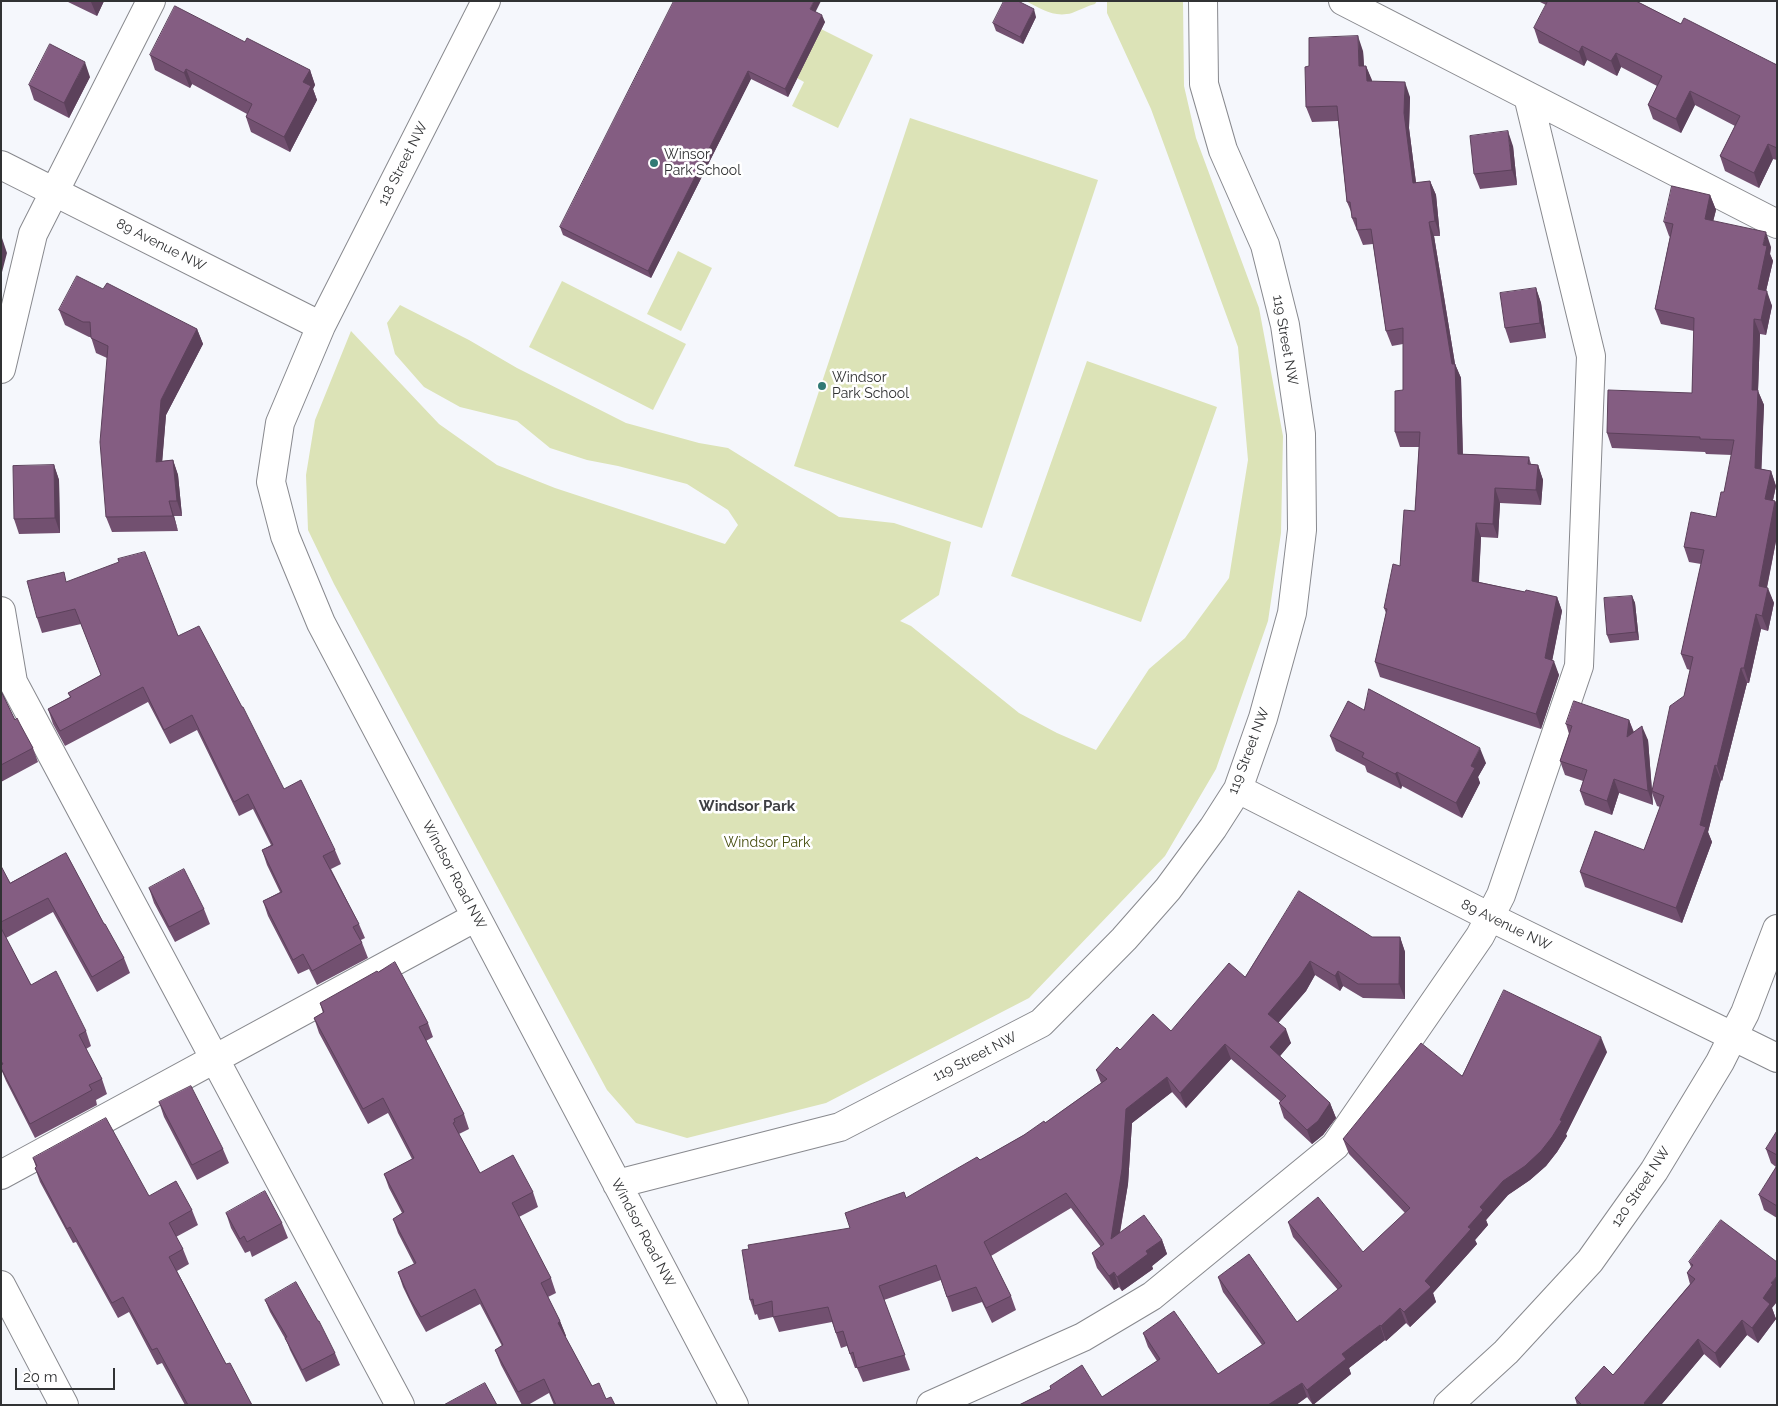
<!DOCTYPE html>
<html>
<head>
<meta charset="utf-8">
<style>
  body { margin:0 }
  #map { position:relative; width:1778px; height:1406px; overflow:hidden; background:#f5f7fc; font-family:Raleway,sans-serif }
  canvas { display:block }
  .frame { position:absolute; inset:0; border:2px solid #313234; pointer-events:none }
  .scale { position:absolute; left:15px; top:1368px; width:100px; height:22px; box-sizing:border-box; border:2px solid #313234; border-top:0; padding-left:6px; font-size:15px; line-height:18px; white-space:nowrap; color:#313234; -webkit-text-stroke:4px #fff; paint-order:stroke }
</style>
</head>
<body>
<div id="map">
<canvas width="1778" height="1406"></canvas>
<div class="frame"></div>
<div class="scale">20 m</div>
</div>
<script>
const ctx = document.querySelector('canvas').getContext('2d');
ctx.lineJoin = 'round';
function fill(path, color) {
  ctx.fillStyle = color;
  ctx.fill(path, 'evenodd');
}
function strokePath(path, color, width, dash) {
  ctx.strokeStyle = color;
  ctx.lineWidth = width;
  ctx.lineCap = dash ? 'butt' : 'round';
  ctx.setLineDash(dash || []);
  ctx.stroke(path);
}
function write(font, color, halo, rows, align = 'center') {
  ctx.font = font + ' Raleway,sans-serif';
  ctx.lineWidth = 5;
  ctx.setLineDash([]);
  ctx.textBaseline = 'middle';
  ctx.strokeStyle = halo;
  ctx.fillStyle = color;
  for (const [text, x, y, turn = 0] of rows) {
    ctx.save();
    ctx.translate(x, y);
    ctx.rotate((+turn || 0) * Math.PI / 180);
    ctx.textAlign = isNaN(turn) ? turn : align;
    if (halo) ctx.strokeText(text, 0, 0);
    ctx.fillText(text, 0, 0);
    ctx.restore();
  }
}
const green = new Path2D(`
  M1026,1H1097L1095,4C1087,6 1080,10 1072,13C1054,18 1041,9 1026,1Z
  M1107,1H1183L1184,86L1196,138L1259,308L1283,436L1281,533L1268,621L1216,769L1165,856L1029,998L826,1103L687,1138L636,1123L607,1090L334,584L308,530L306,475L315,420L351,331L439,424L497,465L555,488L725,544L738,525L728,510L687,484L618,466L587,460L550,448L517,421L460,407L424,387L395,354L387,323L400,305L469,340L517,368L626,423L699,443L728,448L839,517L894,523L951,542L939,595L900,621L911,626L1019,713L1057,733L1096,750L1149,669L1185,638L1229,578L1248,460L1238,347L1151,109L1107,13Z
  M821,29L873,55L838,128L792,106L804,82L797,78Z
  M910,118L1098,180L982,528L794,466Z
  M678,251L712,268L681,331L647,314Z
  M562,281L686,344L653,410L529,347Z
  M1087,361L1217,407L1141,622L1011,576Z`);
const minor = new Path2D(`
  M486,1L321,326L280,423L271,482L285,536L321,623L734,1405
  M1343,1L1777,224
  M1,165L321,326
  M1,369L33,234L151,1
  M1,611L13,682L400,1405
  M1238,789L1490,917L1777,1058
  M1,1175L476,917
  M617,1184L840,1127L1041,1023L1124,939L1168,889L1213,828L1238,789L1263,718L1292,613L1302,530L1301,434L1285,325L1265,245L1223,150L1204,84L1203,1
  M1,1285L64,1405
  M931,1405L1083,1337L1152,1296L1335,1146L1480,936L1501,895L1579,666L1591,356L1528,96
  M1448,1405L1506,1352L1590,1261L1654,1171L1720,1062L1733,1036L1745,1013L1777,929`);
const wall = new Path2D(`
  M66,1H104L97,16Z
  M1538,1H1636L1681,24L1777,65V160L1773,159L1759,188L1725,171L1720,156L1735,126L1695,105L1681,133L1653,119L1648,105L1657,86L1621,67L1617,76L1587,60L1584,66L1539,43L1534,28L1546,5Z
  M815,12L825,22L788,97L751,79L651,278L563,235L560,227Z
  M1036,17L1023,44L996,31L993,23Z
  M245,42L310,70L315,85L313,89L317,100L290,152L251,132L246,117L247,114L192,84L190,88L155,70L150,55Z
  M1363,51L1364,66H1366L1372,82L1410,97L1409,128L1416,183L1430,181L1436,195L1440,236H1434L1455,364L1461,378L1463,454L1529,457L1531,464L1538,465L1543,480L1541,505L1500,503L1498,538L1481,537L1479,582L1525,592L1557,597L1562,611L1552,660L1559,675L1541,729L1380,677L1375,662L1386,613L1384,608L1400,566L1415,511L1419,447H1400L1395,432L1403,390V344L1392,346L1386,331L1373,244L1363,245L1352,218V214L1347,202L1338,121L1312,122L1306,107L1309,66Z
  M90,77L69,118L34,100L29,85Z
  M1513,146L1517,185L1480,189L1474,174Z
  M1710,195L1716,210L1713,221L1771,247L1770,254L1773,261L1766,291L1772,306L1766,335L1760,334L1758,391L1764,405L1761,469L1771,471L1776,486L1773,500L1775,501L1777,505V536L1767,588L1774,603L1768,631L1761,629L1749,683H1747L1722,781L1721,780L1708,832L1712,842L1682,923L1585,887L1580,872L1644,850L1660,807L1657,806L1652,793L1653,805L1619,793L1612,815L1585,805L1580,791L1583,781L1565,775L1560,761L1569,734L1566,724L1629,720L1634,732L1648,740L1652,790L1684,696L1690,670L1687,669L1681,654L1701,564L1689,562L1684,547L1716,517L1724,492L1732,455L1706,454L1705,452L1612,448L1607,433L1692,393L1694,331L1661,324L1655,309L1670,237L1669,236L1664,222Z
  M1536,288L1541,303L1546,338L1510,343L1505,328Z
  M103,289L197,329L203,344L166,415L162,461L173,460L178,475L182,516H174L178,531L112,532L106,517L107,358L96,353L91,337H89L65,325L59,310Z
  M54,465L59,480L60,533L19,534L14,519Z
  M67,582L178,636L284,789L335,850L341,864L331,869L359,924L365,938L361,940L368,958L317,985L309,969L298,974L268,916L263,901L280,892L267,865L262,850L271,845L253,809L239,816L197,730L170,744L148,702L65,746L53,724L48,709L70,697L68,693L101,675L81,624L42,633L37,618Z
  M1632,596L1635,603L1639,640L1610,643L1607,635Z
  M1,691L15,720L33,748L38,762L1,782Z
  M1364,710L1486,763L1478,777L1480,783L1462,818L1402,786L1401,789L1367,772L1365,766L1336,751L1330,736Z
  M66,853L104,924L124,958L130,973L97,992L53,912L6,938L31,985L86,1031L91,1046L86,1049L102,1079L107,1094L96,1100L97,1105L35,1138L6,1081L1,1069V866L10,883Z
  M149,888L204,909L210,924L175,942L154,903Z
  M1372,937H1400L1405,952V999L1363,998L1343,986L1340,991L1315,975L1306,991L1278,1023L1291,1043L1280,1056L1330,1103L1336,1118L1323,1135L1312,1144L1284,1118L1279,1103L1280,1101L1231,1059L1186,1108L1172,1092L1132,1123L1128,1184L1120,1233L1162,1240L1167,1254L1152,1266L1153,1269L1122,1291L1119,1287L1114,1290L1097,1268L1092,1253L1101,1247L1071,1208L991,1256L1011,1296L1016,1310L992,1323L982,1302L952,1312L941,1280L884,1300L910,1370L863,1382L857,1368H855L847,1346L841,1348L832,1322L779,1332L773,1317L759,1320L757,1314L755,1315L750,1300L850,1228L980,1160L1045,1123L1101,1083L1096,1070L1120,1050L1171,1031L1245,977Z
  M320,1003L428,1023L433,1037L426,1041L464,1114L469,1129L459,1134L480,1173L533,1192L538,1207L519,1217L551,1278L556,1293L548,1297L560,1321L566,1336H565L592,1386L606,1399L615,1405H554L549,1393L528,1405H522L501,1365L495,1350L502,1346L480,1304L426,1332L416,1314L403,1287L398,1272L414,1264L398,1233L393,1219L402,1213L389,1188L384,1174L412,1159L388,1113L368,1124L319,1033L314,1018L323,1013Z
  M1607,1052L1566,1134L1567,1136L1557,1152L1546,1166L1530,1180L1508,1195L1486,1220L1488,1225L1475,1240L1477,1244L1433,1293L1436,1302L1410,1327L1406,1323L1386,1341L1385,1340L1349,1368L1351,1374L1313,1405L1307,1397L1296,1405H1019L1051,1389L1050,1386L1102,1397L1157,1361L1148,1347L1143,1333L1218,1374L1262,1345L1223,1292L1218,1277L1297,1322L1338,1290L1293,1237L1288,1222L1363,1252L1405,1213L1349,1154L1343,1139L1462,1076Z
  M159,1102L223,1149L229,1163L197,1180L164,1117Z
  M1777,1131V1218L1764,1210L1759,1195L1776,1167L1771,1163L1766,1149Z
  M33,1158L192,1210L198,1225L176,1237L183,1249L189,1264L177,1271L226,1364L252,1405H185L162,1363L157,1365L129,1312L118,1318L76,1242L73,1243L40,1182L35,1168L36,1167Z
  M226,1213L282,1223L288,1238L252,1257L250,1251L245,1253L231,1228Z
  M1689,1262L1772,1308L1776,1319L1758,1343L1747,1335L1720,1368L1704,1354L1661,1405H1577L1575,1398L1613,1375L1690,1284L1687,1273L1691,1267Z
  M265,1300L335,1353L340,1365L306,1382L290,1350L287,1342L270,1312Z`);
const shadedWall = new Path2D(`
  M91,1H104L97,16L91,2Z
  M814,1H821L813,17L810,9Z
  M1034,9L1036,17L1023,44L1020,37Z
  M822,15L825,22L788,97L785,89Z
  M1358,36L1363,51L1365,81L1359,66Z
  M1582,46L1587,60L1584,66L1579,52Z
  M1616,53L1621,67L1617,76L1611,61Z
  M85,62L90,77L69,118L64,103Z
  M1366,66L1372,80V96L1367,81Z
  M186,69L192,84L190,88L184,73Z
  M310,70L315,85L313,89L317,100L290,152L284,137L303,82Z
  M748,71L751,79L651,278L648,271Z
  M1405,82L1410,97L1409,128L1418,198L1413,183L1404,113Z
  M1690,91L1695,105L1681,133L1676,119Z
  M1508,131L1513,146L1517,185L1512,170Z
  M1768,144L1773,159L1759,188L1754,173Z
  M1430,181L1436,195L1440,236L1435,221Z
  M1710,195L1716,210L1710,234L1705,219Z
  M1429,222L1434,236L1456,370L1455,364L1461,378L1463,468L1458,454L1452,364Z
  M1766,232L1771,247L1770,254L1773,261L1763,304L1758,289L1763,245Z
  M2,238L7,253L1,276V241Z
  M1536,288L1541,303L1546,338L1540,323Z
  M1767,291L1772,306L1766,335L1761,320Z
  M1754,319L1760,334L1758,391L1764,405L1761,483L1755,468L1752,390Z
  M197,329L203,344L166,415L161,477L156,462L161,400Z
  M173,460L178,475L182,516L177,501Z
  M54,465L59,480L60,533L55,518Z
  M1538,465L1543,480L1541,505L1536,490Z
  M1771,471L1776,486L1770,514L1765,499Z
  M1495,488L1500,503L1498,538L1493,524Z
  M169,501L174,516L178,531L173,516Z
  M1775,501L1777,505V536L1764,601L1759,586Z
  M1476,523L1481,537L1478,596L1472,581Z
  M1768,588L1774,603L1768,631L1762,616Z
  M1632,596L1635,603L1639,640L1636,632Z
  M1557,597L1562,611L1550,672L1545,658Z
  M1756,614L1761,629L1749,683L1744,668Z
  M1554,661L1559,675L1541,729L1536,714Z
  M1741,668L1747,683L1722,781L1717,766Z
  M1629,720L1634,734L1627,737Z
  M1642,726L1648,740L1653,805L1648,791Z
  M1480,748L1486,763L1478,777L1480,783L1462,818L1456,803L1471,766Z
  M1715,765L1721,780L1708,832L1712,842L1682,923L1676,908L1700,825Z
  M1397,772L1402,786L1401,789L1395,774Z
  M1614,779L1619,793L1612,815L1607,801Z
  M1400,937L1405,952V999L1399,984Z
  M1310,961L1315,975L1306,991L1273,1029L1268,1014Z
  M1338,971L1343,986L1340,991L1335,976Z
  M1286,1029L1291,1043L1275,1062L1270,1047Z
  M1601,1037L1607,1052L1566,1134L1567,1136L1557,1152L1546,1166L1530,1180L1508,1195L1486,1220L1488,1225L1475,1240L1477,1244L1433,1293L1436,1302L1410,1327L1404,1312L1425,1281L1468,1227L1480,1207L1503,1181L1560,1120Z
  M1225,1044L1231,1059L1186,1108L1180,1093Z
  M1167,1077L1172,1092L1132,1123L1128,1184L1116,1254L1111,1239L1126,1109Z
  M1330,1103L1336,1118L1323,1135L1312,1144L1307,1130Z
  M1162,1240L1167,1254L1152,1266L1153,1269L1122,1291L1117,1277L1146,1251Z
  M1114,1272L1119,1287L1114,1290L1109,1276Z
  M1777,1276V1302L1772,1308L1776,1319L1758,1343L1752,1328L1763,1298L1771,1283Z
  M1400,1308L1406,1323L1386,1341L1381,1326Z
  M1742,1320L1747,1335L1720,1368L1715,1353Z
  M560,1321L566,1336L563,1338L558,1323Z
  M1380,1325L1385,1340L1349,1368L1351,1374L1313,1405L1307,1390L1342,1354Z
  M1698,1339L1704,1354L1661,1405H1644V1403Z
  M1302,1383L1307,1397L1296,1405H1268Z`);
const building = new Path2D(`
  M674,1H814L810,9L822,15L785,89L748,71L648,271L560,227Z
  M1004,1H1018L1034,9L1020,37L993,23Z
  M1548,1H1636L1681,24L1684,18L1777,65V148L1768,144L1754,173L1720,156L1740,116L1690,91L1676,119L1648,105L1662,76L1616,53L1611,61L1582,46L1579,52L1534,28Z
  M175,6L245,42L247,38L310,70L303,82L311,86L284,137L246,117L252,104L186,69L184,73L150,55Z
  M1358,36L1359,66H1366L1367,81L1405,82L1404,113L1413,183L1430,181L1435,221L1429,222L1452,364H1455L1458,454L1529,457L1528,464L1538,465L1536,490L1495,488L1493,524L1476,523L1472,581L1525,592L1526,590L1557,597L1545,658L1554,661L1536,714L1375,662L1387,609L1384,608L1393,564L1400,566L1404,510L1415,511L1420,432H1395V391L1403,390V328L1386,331L1371,229L1357,230L1356,218H1352L1350,202H1347L1337,106L1306,107L1305,67L1309,66V38Z
  M50,44L85,62L64,103L29,85Z
  M1508,131L1512,170L1474,174L1470,136Z
  M1672,186L1710,195L1705,219L1766,232L1763,245L1767,246L1758,289L1767,291L1761,320L1754,319L1752,390H1758L1755,468L1771,471L1765,499L1775,501L1759,586L1768,588L1762,616L1756,614L1744,668H1741L1717,766L1715,765L1700,825L1706,827L1676,908L1580,872L1595,831L1644,850L1664,796L1652,791L1670,706L1684,696L1693,657L1681,654L1704,550L1684,547L1691,512L1716,517L1721,492H1724L1734,440L1700,439V437L1607,433L1608,390L1692,393L1694,318L1655,309L1673,224L1664,222Z
  M77,276L103,289L107,283L197,329L161,400L156,462L173,460L177,501H169L173,516L106,517L100,442L108,346L91,338L90,322H83L59,310Z
  M1536,288L1540,323L1505,328L1500,293Z
  M54,465L55,518L14,519L13,466Z
  M145,552L178,636L199,626L242,707H243L284,789L301,780L335,850L323,856L359,924L353,927L362,943L312,971L303,954L293,960L263,901L282,892L262,850L273,845L248,794L234,802L192,715L164,730L143,687L60,731L48,709L71,697L68,693L101,675L75,609L37,618L27,581L64,572L66,582L119,562L118,559Z
  M1632,596L1636,632L1607,635L1604,598Z
  M1369,689L1480,748L1471,766L1475,768L1456,803L1397,772L1395,774L1362,757L1364,753L1330,736L1348,701L1364,710Z
  M1,691L15,720L17,718L20,724L33,748L1,765Z
  M1574,701L1629,720L1627,737L1642,726L1648,791L1614,779L1607,801L1580,791L1587,770L1560,761L1572,726L1566,724Z
  M66,853L104,924H105L124,958L92,977L48,898L1,922V866L10,883Z
  M184,869L204,909L169,927L149,888Z
  M1299,891L1372,937H1400L1399,984H1358L1338,971L1335,976L1310,961L1300,976L1268,1014L1286,1029L1270,1047L1330,1103L1318,1121L1307,1130L1279,1103L1286,1096L1225,1044L1180,1093L1167,1077L1126,1109L1122,1169L1111,1239L1144,1215L1162,1240L1146,1251L1148,1254L1117,1277L1114,1272L1109,1276L1092,1253L1104,1244L1066,1193L984,1242L1011,1296L986,1308L976,1287L947,1297L936,1265L879,1286L905,1355L857,1368L853,1352L850,1354L843,1331L836,1333L828,1307L773,1317L772,1301L754,1306L753,1299L750,1300L742,1250L749,1249L748,1245L850,1228L845,1213L904,1192L906,1198L977,1157L980,1160L1024,1135L1044,1121L1045,1123L1107,1079L1096,1070L1117,1047L1120,1050L1153,1014L1171,1031L1229,963L1245,977Z
  M1,928L31,985L56,971L86,1031L79,1035L102,1079L89,1085L92,1090L30,1124L1,1068V1065L3,1064L1,1061Z
  M395,962L428,1023L419,1027L464,1114L454,1119L455,1122L453,1123L480,1173L513,1155L533,1192L512,1203L551,1278L541,1283L560,1321L558,1323L592,1386L599,1383L606,1399L611,1397L615,1405H556L544,1379L518,1392L495,1350L503,1345L475,1289L421,1317L410,1299L398,1272L416,1263L393,1219L404,1212L384,1174L414,1158L383,1098L363,1109L314,1018L324,1012L320,1003L377,971L378,972Z
  M1504,990L1601,1037L1560,1120L1562,1121L1552,1137L1541,1151L1525,1166L1503,1181L1480,1207L1483,1210L1468,1227L1471,1229L1425,1281L1431,1287L1404,1312L1400,1308L1381,1326L1380,1325L1342,1354L1346,1359L1307,1390L1302,1383L1268,1405H1019L1051,1389L1050,1386L1082,1365L1102,1397L1160,1359L1143,1333L1174,1311L1218,1374L1265,1343L1218,1277L1249,1254L1297,1322L1342,1286L1288,1222L1318,1197L1363,1252L1410,1208L1343,1139L1421,1043L1462,1076Z
  M191,1086L223,1149L192,1165L159,1102Z
  M106,1118L149,1196L176,1181L192,1210L169,1223L183,1249L169,1257L226,1364L230,1363L252,1405H188L157,1348L152,1350L123,1297L112,1303L70,1227L67,1229L35,1168L37,1166L33,1158Z
  M1777,1131V1155L1766,1149Z
  M1777,1166V1206L1759,1195Z
  M265,1191L282,1223L247,1242L244,1236L240,1239L226,1213Z
  M1721,1220L1777,1262V1276L1771,1283L1773,1284L1763,1298L1770,1304L1752,1328L1742,1320L1715,1353L1698,1339L1644,1403L1646,1405H1580L1581,1404L1575,1398L1604,1366L1613,1375L1695,1279L1687,1273L1693,1265L1689,1262Z
  M296,1282L318,1321H319L335,1353L302,1370L285,1338L287,1337L265,1300Z
  M485,1383L497,1405H444Z`);
const markers = [
  [654,163,5,"#317a75"],
  [822,386,5,"#317a75"]
];
const poiNames = [
  ["Winsor",664,155],
  ["Park School",664,171],
  ["Windsor",832,378],
  ["Park School",832,394]
];
const streetNames = [
  ["118 Street NW",403,164,-63],
  ["89 Avenue NW",161,245,27],
  ["119 Street NW",1285,340,80],
  ["119 Street NW",1249,751,-69],
  ["Windsor Road NW",454,875,62],
  ["89 Avenue NW",1506,925,26],
  ["119 Street NW",975,1057,-27],
  ["120 Street NW",1641,1187,-56],
  ["Windsor Road NW",643,1233,62]
];
const parkNames = [
  ["Windsor Park",767,843]
];
const neighbourhoodNames = [
  ["Windsor Park",747,806]
];
fill(green, '#dce3b7');
strokePath(minor, '#88898e', 30);
strokePath(minor, '#fff', 28);
fill(wall, '#725070');
fill(shadedWall, '#5c415b');
fill(building, '#845d82');
strokePath(building, '#5c415b', 1);
for (const [x, y, r, color] of markers) {
  const dot = new Path2D();
  dot.arc(x, y, r, 0, 2 * Math.PI);
  ctx.fillStyle = color;
  ctx.fill(dot);
  strokePath(dot, '#fff', 2);
}
write('14px', '#313234', '#fff', poiNames, 'left');
write('14px', '#313234', '#fff', streetNames);
write('14px', '#495012', '#fff', parkNames);
write('bold 15px', '#3e3f43', '#fff', neighbourhoodNames);
</script>
</body>
</html>
